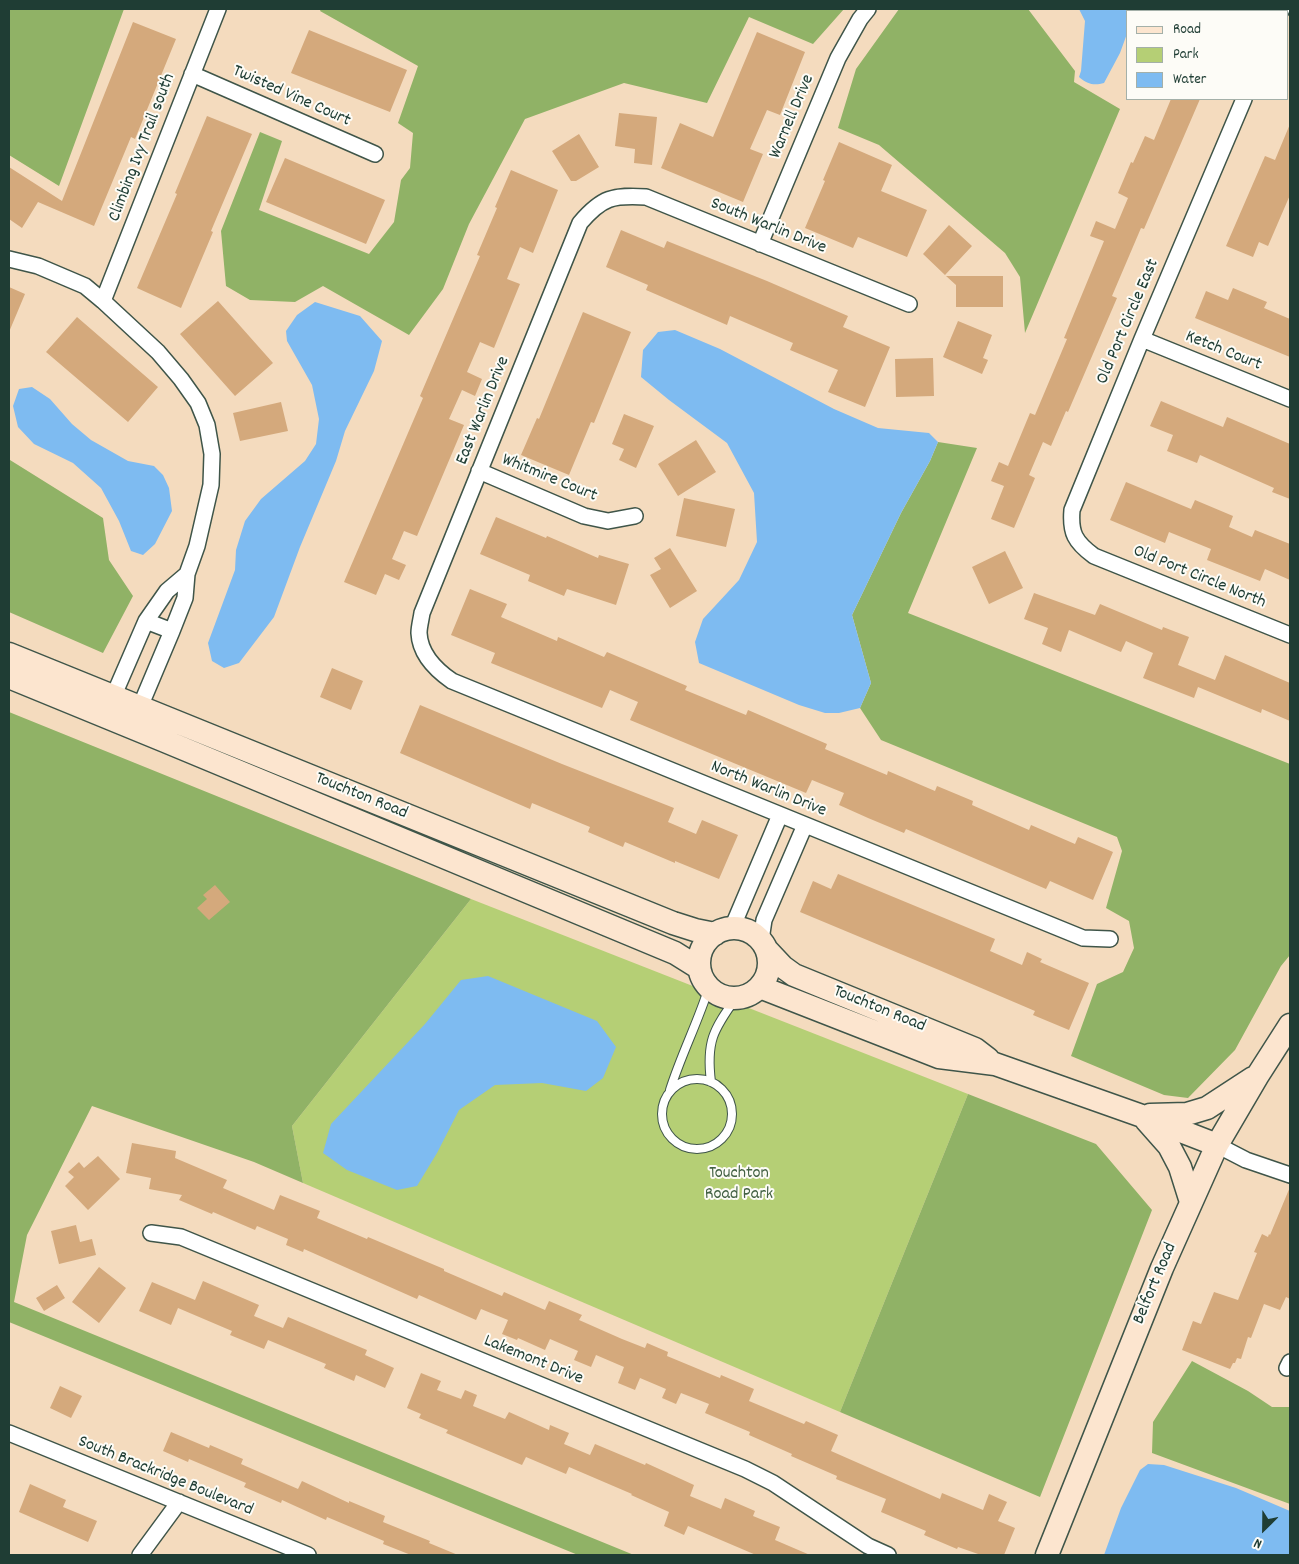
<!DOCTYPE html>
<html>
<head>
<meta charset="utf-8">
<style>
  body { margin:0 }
  #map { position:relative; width:1299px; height:1564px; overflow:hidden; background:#f4dbbe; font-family:Dekko,sans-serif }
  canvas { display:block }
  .frame { position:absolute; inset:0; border:10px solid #1f3d34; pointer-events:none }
  .legend { position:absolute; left:1126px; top:10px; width:162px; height:90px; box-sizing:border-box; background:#fdfcf7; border:1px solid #a4b0a9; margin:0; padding:6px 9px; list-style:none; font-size:15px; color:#1f3d34 }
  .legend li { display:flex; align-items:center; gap:10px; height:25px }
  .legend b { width:25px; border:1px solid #a4b0a9 }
  .north { position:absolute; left:1239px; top:1504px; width:50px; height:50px; -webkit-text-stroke:4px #fdfcf7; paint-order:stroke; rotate:203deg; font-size:14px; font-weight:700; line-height:20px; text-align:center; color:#1f3d34 }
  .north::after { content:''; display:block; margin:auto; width:18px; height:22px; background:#1f3d34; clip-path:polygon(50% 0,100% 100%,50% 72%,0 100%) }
</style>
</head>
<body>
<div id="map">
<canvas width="1299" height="1564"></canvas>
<div class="frame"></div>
<ul class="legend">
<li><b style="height:6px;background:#fce5cf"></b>Road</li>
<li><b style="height:14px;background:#b5cf75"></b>Park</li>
<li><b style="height:14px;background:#7ebbf1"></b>Water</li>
</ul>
<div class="north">N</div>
</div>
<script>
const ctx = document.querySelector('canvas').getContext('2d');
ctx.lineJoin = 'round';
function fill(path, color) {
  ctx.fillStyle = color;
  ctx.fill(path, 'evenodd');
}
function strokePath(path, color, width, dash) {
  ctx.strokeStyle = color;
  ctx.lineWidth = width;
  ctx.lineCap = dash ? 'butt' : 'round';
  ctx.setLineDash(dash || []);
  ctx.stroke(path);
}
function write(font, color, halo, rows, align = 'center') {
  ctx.font = font + ' Dekko,sans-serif';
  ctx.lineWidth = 4;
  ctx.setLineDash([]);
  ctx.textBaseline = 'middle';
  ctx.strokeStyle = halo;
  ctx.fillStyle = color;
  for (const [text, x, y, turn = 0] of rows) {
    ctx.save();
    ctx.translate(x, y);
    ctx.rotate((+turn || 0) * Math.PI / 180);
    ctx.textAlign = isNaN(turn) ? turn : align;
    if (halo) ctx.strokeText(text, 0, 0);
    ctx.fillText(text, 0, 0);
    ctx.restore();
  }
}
const green = new Path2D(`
  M471,899L968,1094L840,1412L303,1183L292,1126Z`);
const forest = new Path2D(`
  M9,9H124L59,186L9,155Z
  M321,9H844L813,44L749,17L707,103L624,83L525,119L469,224L443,289L409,335L323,286L295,302L250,300L226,286L221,231L260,132L282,141L259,210L369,254L394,222L401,180L410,168L413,133L398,123L418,66L320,11Z
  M899,9H1028L1075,71L1074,82L1120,109L1025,333L1020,277L1005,253L879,145L838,128L856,69Z
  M938,442L977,448L908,613L1290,764V955L1281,966L1235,1050L1188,1098L1164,1095L1071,1056L1097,984L1123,972L1134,948L1129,921L1106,908L1122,851L1117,837L881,740L860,708L871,683L852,615L901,513L930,461Z
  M10,460L103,518L109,560L133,596L103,653L9,612V461Z
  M9,712L471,899L292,1126L303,1183L254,1162L92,1106L27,1235L14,1302L634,1555H578L9,1322Z
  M968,1094L1096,1144L1152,1210L1040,1497L840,1412Z
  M1192,1361L1248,1391L1272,1407H1290V1504L1152,1453L1153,1422Z`);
const water = new Path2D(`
  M1079,9H1136L1135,11H1128V31L1120,53L1104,83C1094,86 1087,84 1079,77L1081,71L1085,21Z
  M315,302L360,316L382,341L374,371L345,431L336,461L300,547L274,617L239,663L224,668L212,661L208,643L235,570L236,550L245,521L261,499L305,461L316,444L319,419L312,385L287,341L286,331L297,315Z
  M675,330L720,349L834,409L878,428L929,433L938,442L930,461L901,513L852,615L871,683L860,708L839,713H825L799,705L699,663L695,642L703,619L739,580L757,542L754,493L727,443L669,400L641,377L643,350L658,332Z
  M32,387L50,399L72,424L91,440L128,461L154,466L163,475L169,488L172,511L155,544L143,555L131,551L119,521L101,488L73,463L34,444L18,427L13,406L19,389Z
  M488,976L597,1021L616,1047L603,1078L586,1091L542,1083L495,1085L459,1110L437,1153L417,1186L397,1190L347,1170L323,1153L331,1124L425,1024L461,980Z
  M1148,1464L1164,1465L1236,1488L1290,1511V1555H1104L1121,1508L1140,1470Z`);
const building = new Path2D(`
  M133,22L176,39L135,139L131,137L94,226L38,202L22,228L9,219V167L62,201Z
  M309,30L407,70L390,112L291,73Z
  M757,32L805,52L780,115L767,110L750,149L763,154L743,202L661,168L680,123L713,137Z
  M1171,99H1200L1144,229L1141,228L1112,296L1117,298L1068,412L1066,411L1051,446L1043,442L1029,475L1035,478L1014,528L991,519L1004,486L991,481L999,462L1008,466L1030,413L1035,415L1067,339L1064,338L1104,241L1090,236L1096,221L1115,229L1128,198L1118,193L1131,162L1133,163L1145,136L1154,140Z
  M619,113L657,117L652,165L634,163L635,149L615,146Z
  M207,116L252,134L211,231L213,232L181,308L137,288L177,194L175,193Z
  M1290,124V195L1268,246L1259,242L1253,257L1226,246L1265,156L1275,160Z
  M579,134L599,167L576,181H571L552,151Z
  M839,142L892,165L881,191L927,210L907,257L858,237L853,248L805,228L825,181L823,180Z
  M285,158L385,200L366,244L266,202Z
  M511,170L558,190L533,253L520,247L507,279L520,284L494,348L480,342L467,372L482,379L475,396L462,390L449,419L464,425L417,536L404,531L392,559L406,565L399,580L385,574L376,595L344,582L423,398L420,396L480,256L477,255L497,208L495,207Z
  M949,225L972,246L945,275L923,254Z
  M621,230L664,248L667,241L767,281L848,316L843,327L890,347L865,407L828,392L838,370L790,350L793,343L730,316L727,325L646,290L648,285L606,267Z
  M946,276H1003V307H956V285Z
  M9,287L25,294L9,332Z
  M1233,288L1267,302L1264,308L1290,319V357L1195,318L1206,291L1228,300Z
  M218,301L273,363L235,396L180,334Z
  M583,312L631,332L594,423L591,422L569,475L521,455L537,418L539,419Z
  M77,317L158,387L128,422L46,352Z
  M958,321L992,335L983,358L988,360L982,374L943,357Z
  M933,358L934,396L896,397L895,359Z
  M1161,401L1223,427L1227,417L1290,444V499L1272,492L1274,488L1200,455L1197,463L1167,451L1173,435L1150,426Z
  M281,402L288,431L240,441L233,413Z
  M624,414L654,426L636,468L619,460L624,449L612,444Z
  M696,440L716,472L678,496L658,464Z
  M1126,482L1191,509L1195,500L1233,516L1229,527L1252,537L1255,530L1290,544V580L1265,569L1260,581L1207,560L1211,549L1169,532L1165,543L1110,520Z
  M684,498L735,509L726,547L676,536Z
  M496,517L546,538L547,536L598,558L599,555L629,564L616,605L567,589L564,596L528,581L530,575L480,554Z
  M670,548L697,591L670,608L650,575L661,569L654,558Z
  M1005,551L1023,588L989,604L972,567Z
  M470,589L507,604L501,617L557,641L558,637L604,657L607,652L687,686L685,690L746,715L748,710L827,744L825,749L887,775L888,771L935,791L937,786L973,801L972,805L1029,830L1031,825L1075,844L1078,837L1113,852L1093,900L1050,881L1046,889L906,829L904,833L868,818L839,805L844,793L812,780L806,793L630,720L638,702L610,690L602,708L491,663L495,653L451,635Z
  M1034,593L1095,615L1100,604L1162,630L1163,627L1189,637L1178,665L1215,680L1225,655L1290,683V721L1262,709L1261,713L1198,687L1194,698L1143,678L1153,653L1126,641L1121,652L1069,630L1061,652L1042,644L1048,628L1024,619Z
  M332,668L363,681L351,710L320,697Z
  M420,705L562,764L674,808L668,822L696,834L702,820L738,835L719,879L675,861V863L625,842L623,847L588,832L590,827L532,803L530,809L400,753Z
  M838,874L995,939L990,951L1022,965L1027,952L1042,959L1040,962L1089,983L1069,1030L1033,1015L1035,1011L939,970L800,912L813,881L831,889Z
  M215,885L230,902L209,920L197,908L207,899L203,895Z
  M132,1143L176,1151L175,1158L227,1180L223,1188L274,1210L280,1195L320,1211L317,1218L367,1239L368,1237L413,1256L444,1269V1271L502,1296L504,1292L545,1310L549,1301L582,1315L579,1320L622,1339L645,1348L647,1343L668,1352L667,1356L720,1378L721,1375L754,1389L749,1401L804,1424L806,1421L838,1435L831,1451L940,1499L942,1493L983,1510L989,1494L1007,1502L998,1521L1015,1528L1004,1555H981L958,1547L957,1549L924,1535L926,1531L881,1512L886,1499L836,1479L837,1476L791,1456L792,1454L749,1435L750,1432L705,1413L709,1404L681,1393L676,1404L662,1398L666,1389L640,1378L635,1390L618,1383L624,1367L596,1355L591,1367L574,1360L578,1351L550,1339L545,1350L518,1338L517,1340L502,1334L508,1320L481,1309L476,1320L419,1295L417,1299L304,1249L303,1252L286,1245L288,1239L257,1226L255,1230L213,1212L212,1214L179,1200L182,1195L149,1189L151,1178L126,1173Z
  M98,1156L120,1179L88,1210L65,1186L74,1177L68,1172L79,1162L84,1168Z
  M1290,1187V1299L1286,1297L1280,1310L1264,1304L1251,1338L1248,1337L1241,1359L1237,1358L1235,1363H1233L1230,1369L1182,1350L1193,1321L1201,1324L1214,1292L1238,1300L1257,1253L1254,1252L1262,1234L1268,1237L1269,1234L1270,1235Z
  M76,1225L80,1242L92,1239L96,1255L59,1264L51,1231Z
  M99,1267L126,1288L99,1323L72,1302Z
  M203,1281L259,1305L254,1316L283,1328L288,1317L367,1350L365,1355L394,1368L385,1388L356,1375L354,1381L324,1368L326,1364L268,1340L264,1349L230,1335L232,1331L178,1308L171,1325L139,1311L152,1282L195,1300Z
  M57,1285L65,1298L44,1311L36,1298Z
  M421,1373L441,1381L437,1390L461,1399L465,1390L477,1395L473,1406L505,1419L509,1412L549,1430L550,1425L569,1433L564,1444L590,1455L595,1444L645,1465L646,1463L694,1485L690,1496L721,1509L725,1498L755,1511L753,1516L780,1527L775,1540L810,1555H756L688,1526L684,1535L664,1526L669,1512L631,1495L632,1494L569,1467L566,1474L526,1457L522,1465L446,1433L448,1430L419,1418L421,1414L407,1408Z
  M60,1386L82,1396L71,1418L50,1408Z
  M171,1432L209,1448L210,1445L243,1459L241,1464L298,1489L302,1481L349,1503V1501L385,1516L383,1522L430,1541L429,1543L458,1555H411L383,1544L384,1541L327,1517L326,1520L282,1500L281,1503L244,1487L246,1483L189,1459L188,1462L163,1451Z
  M30,1484L66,1500L63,1507L97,1521L88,1542L19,1512Z`);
const lane = new Path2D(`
  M662 1114a35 35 0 1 1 70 0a35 35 0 1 1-70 0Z
  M711,1082C706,1042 713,1030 736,998
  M670,1090C681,1055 698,1022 709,987`);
const street = new Path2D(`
  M1281,11L1282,9
  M192,74L375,154
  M1244,99L1142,339L1072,510C1070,533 1075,542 1094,556L1290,635
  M760,244L838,58L860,19L868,9
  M9,259L38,266L85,286L103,301L158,352L181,379L198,403L207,425L212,454L211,485L197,546L187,574L185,598L172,631L137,714
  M103,301L218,9
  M909,304L646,197C613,195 602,197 580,223L422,613C421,620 419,627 419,633C420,654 436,670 452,681L1083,938L1110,939
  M1142,339L1290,399
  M479,471L584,516L608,521L635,516
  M146,621L172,631
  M110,704L146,621L167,591L187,574
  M732,928L780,815
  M761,940L764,920L805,825
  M1217,1145L1246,1160L1290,1175
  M151,1233L181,1237L745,1469L773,1483L868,1546L888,1555
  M1287,1368L1290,1362
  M9,1433L308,1555
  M140,1555L179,1502`);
const secondary = new Path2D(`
  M9,654L673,923L695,930L715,934
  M9,677L165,741L675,953L699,968
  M699 963a35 35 0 1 1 70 0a35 35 0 1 1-70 0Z
  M767,950L783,967L794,975L975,1049L988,1059
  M760,987L939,1057L995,1064L1142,1116L1217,1145
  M1150,1115L1187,1114L1207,1108L1253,1078
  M1146,1120L1169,1146L1180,1167L1191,1202
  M1047,1555L1162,1268L1217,1145L1258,1075L1290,1025`);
const streetNames = [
  ["Twisted Vine Court",291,97,24],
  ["Warnell Drive",793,117,-67],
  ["Climbing Ivy Trail south",143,148,-69],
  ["South Warlin Drive",768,227,22],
  ["Old Port Circle East",1129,322,-67],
  ["Ketch Court",1223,352,22],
  ["East Warlin Drive",484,411,-68],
  ["Whitmire Court",549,479,22],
  ["Old Port Circle North",1199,578,22],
  ["North Warlin Drive",768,790,22],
  ["Touchton Road",361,797,22],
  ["Touchton Road",879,1010,22],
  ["Belfort Road",1156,1284,-67],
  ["Lakemont Drive",533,1361,22],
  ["South Brackridge Boulevard",165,1477,22]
];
const parkNames = [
  ["Touchton",739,1175],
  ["Road Park",739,1196]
];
fill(green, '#b5cf75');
fill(forest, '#90b266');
fill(water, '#7ebbf1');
fill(building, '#d4a97c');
strokePath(lane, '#3f5549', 10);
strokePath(street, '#3f5549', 18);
strokePath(secondary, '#3f5549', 25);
strokePath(lane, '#fff', 8);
strokePath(street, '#fff', 15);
strokePath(secondary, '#fce5cf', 22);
write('18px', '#1f3d34', '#fdfcf7', streetNames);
write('18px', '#446244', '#fdfcf7', parkNames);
</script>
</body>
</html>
